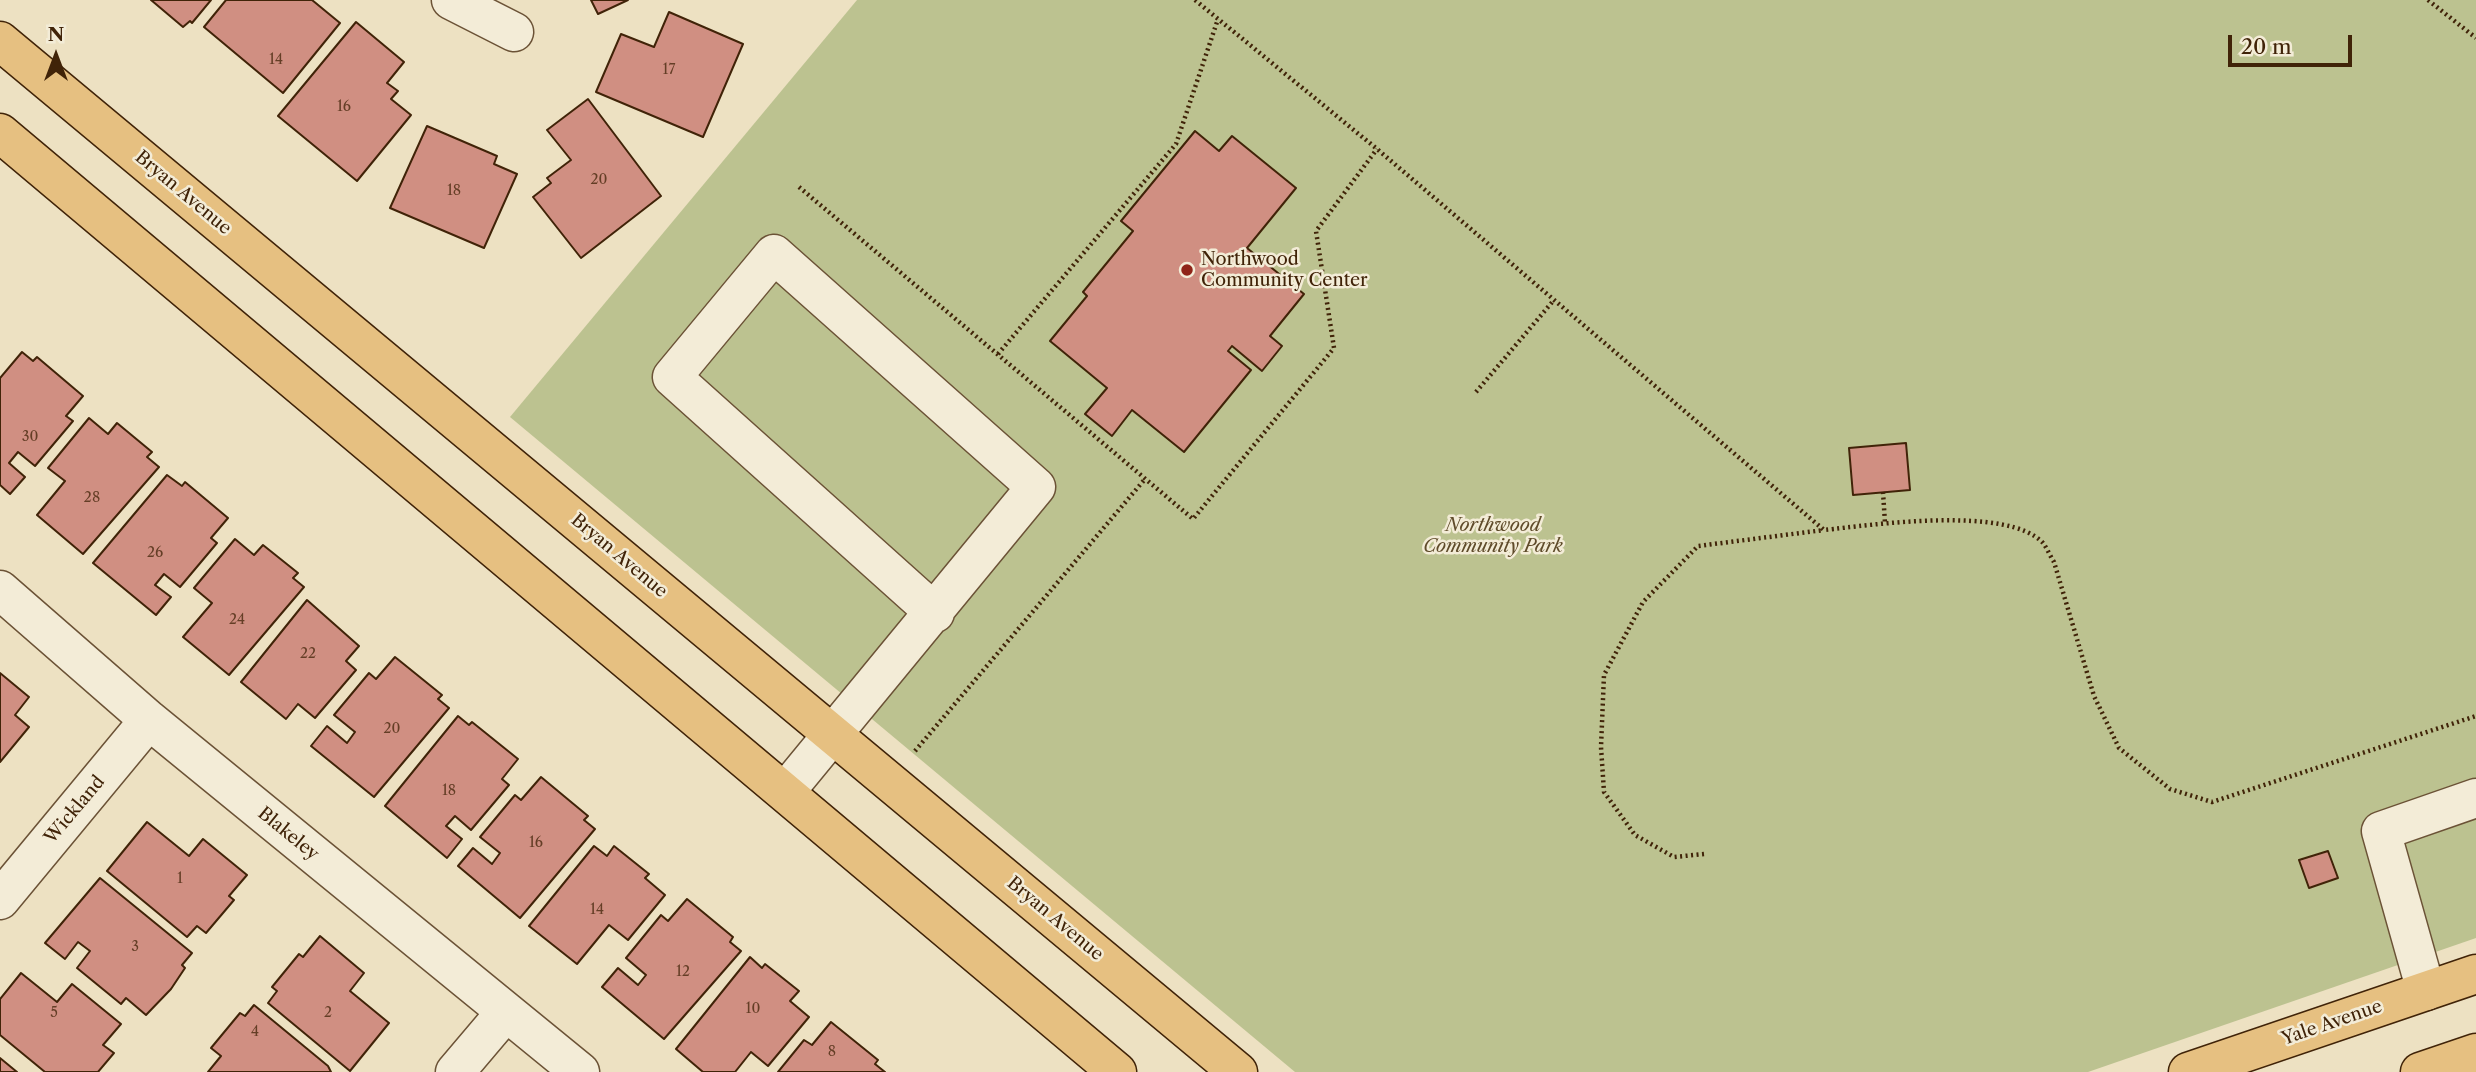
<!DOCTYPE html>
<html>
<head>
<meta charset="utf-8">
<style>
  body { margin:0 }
  #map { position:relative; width:2476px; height:1072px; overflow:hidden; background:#ede1c2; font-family:"Libre Caslon Text",serif }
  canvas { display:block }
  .north { position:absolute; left:21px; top:21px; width:70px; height:70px; -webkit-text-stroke:5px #f3ecd7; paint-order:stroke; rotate:0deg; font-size:19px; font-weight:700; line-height:28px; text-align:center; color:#402308 }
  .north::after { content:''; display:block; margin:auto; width:24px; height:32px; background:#402308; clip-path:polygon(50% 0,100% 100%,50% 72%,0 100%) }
  .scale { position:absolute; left:2228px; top:35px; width:124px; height:32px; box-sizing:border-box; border:4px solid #402308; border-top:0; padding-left:9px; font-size:21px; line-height:24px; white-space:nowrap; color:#402308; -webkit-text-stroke:5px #f3ecd7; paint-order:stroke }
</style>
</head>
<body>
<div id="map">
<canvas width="2476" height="1072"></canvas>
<div class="north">N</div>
<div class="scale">20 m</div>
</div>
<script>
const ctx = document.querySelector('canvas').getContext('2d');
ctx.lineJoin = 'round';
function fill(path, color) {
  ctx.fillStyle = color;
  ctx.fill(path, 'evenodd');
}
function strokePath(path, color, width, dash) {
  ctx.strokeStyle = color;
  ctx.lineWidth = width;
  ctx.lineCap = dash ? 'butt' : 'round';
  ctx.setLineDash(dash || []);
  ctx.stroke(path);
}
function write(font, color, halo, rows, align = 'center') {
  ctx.font = font + ' "Libre Caslon Text",serif';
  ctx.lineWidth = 5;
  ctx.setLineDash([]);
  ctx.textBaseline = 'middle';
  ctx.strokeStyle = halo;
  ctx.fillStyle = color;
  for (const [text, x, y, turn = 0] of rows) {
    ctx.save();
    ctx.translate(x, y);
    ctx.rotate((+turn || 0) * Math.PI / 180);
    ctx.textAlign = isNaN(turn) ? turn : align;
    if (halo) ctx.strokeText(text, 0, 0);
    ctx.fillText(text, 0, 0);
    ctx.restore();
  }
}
const green = new Path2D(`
  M857,0H2476V938L2088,1072H1295L510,417Z`);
const building = new Path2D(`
  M151,0H211L192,23L190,21L183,27Z
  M226,0H312L340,23L283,93L204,27Z
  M591,0H628L598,14Z
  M669,12L743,44L703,137L596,92L621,34L654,47Z
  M356,22L404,62L387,83L398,91L391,99L411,115L357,181L278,116Z
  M588,99L661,196L581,258L533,197L551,183L547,178L571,160L547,130Z
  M427,126L497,156L494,164L517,174L484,248L390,208Z
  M1195,131L1219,151L1232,136L1296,188L1247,248L1304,294L1270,336L1282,346L1262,371L1232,346L1228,351L1251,370L1184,452L1132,410L1112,436L1085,414L1107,388L1050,341L1087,296L1083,292L1133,231L1121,221Z
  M22,352L33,361L37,357L83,396L66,416L73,421L35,466L18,452L9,463L25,477L10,494L0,485V378Z
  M89,418L108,434L117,423L152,452L147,457L159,467L83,554L37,515L65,481L48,468Z
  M1906,443L1910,490L1853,495L1849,448Z
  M167,475L182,486L185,482L228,518L211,538L217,543L180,587L164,574L155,585L171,597L156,615L93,563Z
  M235,539L254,555L263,545L298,573L293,578L304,587L229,675L183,637L212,603L194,588Z
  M307,600L359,646L346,661L356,670L315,718L298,704L286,719L241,682Z
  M395,657L442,695L438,699L449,708L374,797L311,746L327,726L347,743L355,732L334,715L369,673L376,679Z
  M0,673L29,697L15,715L29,727L0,762Z
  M458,716L469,725L472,722L518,759L502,779L509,785L471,830L455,816L446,826L462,839L447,858L385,806Z
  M541,777L588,816L584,820L595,829L520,918L458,866L473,848L492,864L500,853L480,837L515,795L521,800Z
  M147,822L189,856L203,839L247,875L229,896L234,900L206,933L197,926L187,937L107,871Z
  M594,846L607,856L614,846L649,874L645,878L665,895L628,940L609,925L577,964L529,926Z
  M2328,851L2338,878L2309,888L2299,860Z
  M100,878L192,953L182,965L185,968L171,989L146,1015L126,998L121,1004L77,968L90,951L78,942L65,959L45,943Z
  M687,899L733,937L730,942L741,951L664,1039L602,987L618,968L638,985L646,975L626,958L661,915L668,921Z
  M320,936L364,973L350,991L389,1023L350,1071L268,1003L277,991L272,987L299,954L303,957Z
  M750,957L762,968L765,964L799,991L790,1001L809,1017L768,1066L751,1052L735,1072H703L676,1049Z
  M21,973L57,1002L72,984L121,1024L103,1045L114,1053L98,1072H45L0,1035V999Z
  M254,1005L328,1066L331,1072H208L221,1056L211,1048L240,1013L245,1016Z
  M831,1022L878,1060L875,1064L885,1072H778L804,1040L812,1045Z
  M0,1058L17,1072H0Z`);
const path = new Path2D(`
  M1195,0L1377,149L1824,530C1871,525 2008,505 2043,543C2047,548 2050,556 2054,562L2094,696L2119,748L2170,789L2212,802L2476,716
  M2428,0L2476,38
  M799,187L1193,519L1334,348L1316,231L1377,149
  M998,354L1176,144L1218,19
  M1476,392L1554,300
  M1883,492L1885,523
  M915,751L1145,479
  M1704,854L1674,857L1635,835L1604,792L1601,747L1604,675L1643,602L1698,546L1824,530`);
const minor = new Path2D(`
  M451,0L514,32
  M0,590L149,720L580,1072
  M785,792L1036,487L774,254L672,377L935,613
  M0,900L149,720
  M2426,991L2381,831L2476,798
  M455,1072L505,1013`);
const major = new Path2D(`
  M0,41L1238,1072
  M0,133L1117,1072
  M2188,1072L2476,974
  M2420,1072L2476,1053`);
const markers = [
  [1187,270,7,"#8f2418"]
];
const numberNames = [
  ["14",276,60],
  ["17",669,70],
  ["16",344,107],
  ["20",599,180],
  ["18",454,191],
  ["30",30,437],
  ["28",92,498],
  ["26",155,553],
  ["24",237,620],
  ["22",308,654],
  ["20",392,729],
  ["18",449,791],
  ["16",536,843],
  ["1",180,879],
  ["14",597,910],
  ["3",135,947],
  ["12",683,972],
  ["10",753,1009],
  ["5",54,1013],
  ["2",328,1013],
  ["4",255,1032],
  ["8",832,1052]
];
const streetNames = [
  ["Bryan Avenue",183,193,40],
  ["Bryan Avenue",619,556,40],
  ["Wickland",75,810,-50],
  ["Blakeley",288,834,39],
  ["Bryan Avenue",1055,919,40],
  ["Yale Avenue",2332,1023,-19]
];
const poiNames = [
  ["Northwood",1201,260],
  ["Community Center",1201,281]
];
const parkNames = [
  ["Northwood",1493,526],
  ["Community Park",1493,547]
];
fill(green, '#bcc290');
fill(building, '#d08f82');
strokePath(building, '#402308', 2);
strokePath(minor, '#6b5236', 41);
strokePath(major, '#402308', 41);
strokePath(path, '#402308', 4.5, [2, 3.5]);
strokePath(minor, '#f3ecd7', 38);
strokePath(major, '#e6c081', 38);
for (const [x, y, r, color] of markers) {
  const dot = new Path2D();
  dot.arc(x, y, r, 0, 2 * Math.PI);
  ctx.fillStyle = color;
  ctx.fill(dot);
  strokePath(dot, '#f3ecd7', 2.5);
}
write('14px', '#643e26', null, numberNames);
write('18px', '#402308', '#f3ecd7', streetNames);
write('18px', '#402308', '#f3ecd7', poiNames, 'left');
write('italic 18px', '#5f4b2a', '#f3ecd7', parkNames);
</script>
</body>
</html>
